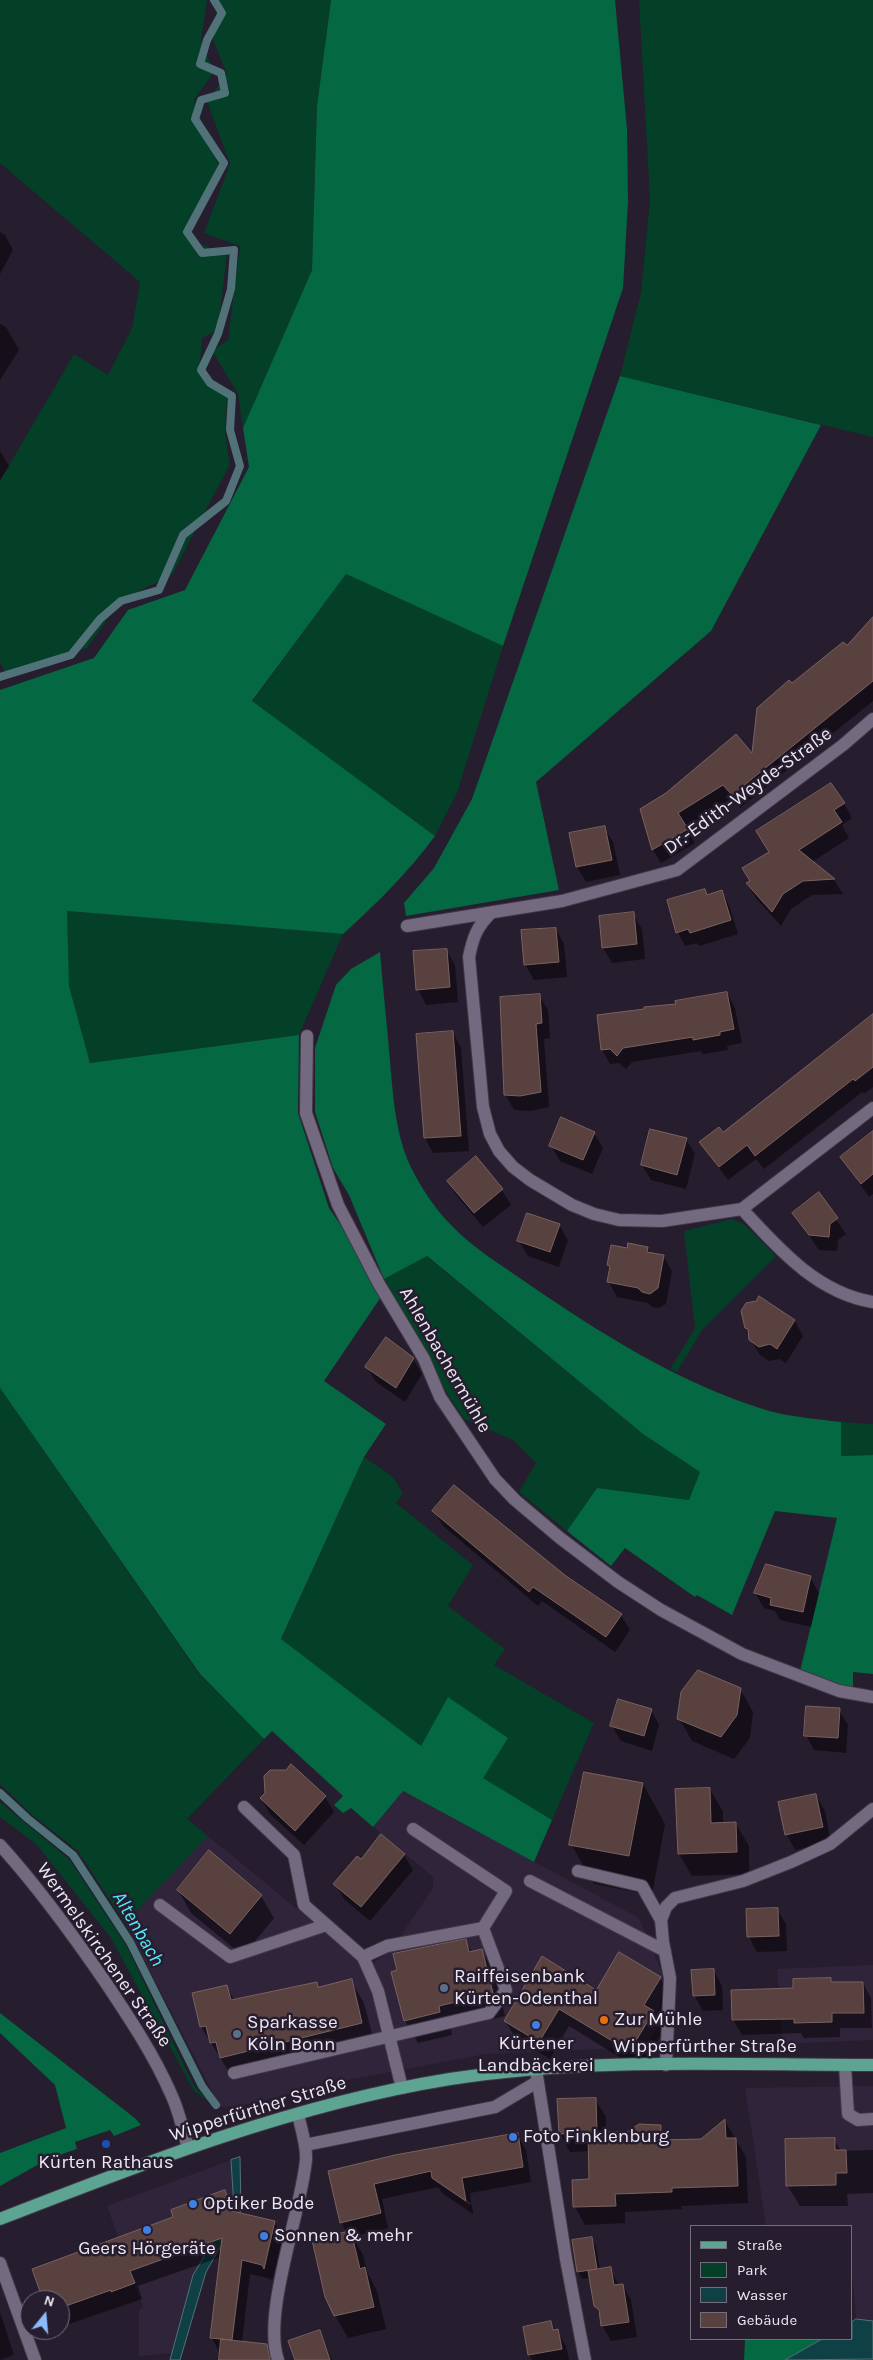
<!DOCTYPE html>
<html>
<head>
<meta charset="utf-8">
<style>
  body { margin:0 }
  #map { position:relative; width:873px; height:2360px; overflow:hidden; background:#261d2f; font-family:Karla,sans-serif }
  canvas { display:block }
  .legend { position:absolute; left:690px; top:2225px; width:162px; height:115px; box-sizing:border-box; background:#261d2f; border:1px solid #766e7d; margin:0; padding:6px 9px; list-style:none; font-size:15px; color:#ede7f3 }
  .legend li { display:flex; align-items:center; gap:10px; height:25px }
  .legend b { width:25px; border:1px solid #766e7d }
  .north { position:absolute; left:20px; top:2290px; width:50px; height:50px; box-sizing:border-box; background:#261d2f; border:1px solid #766e7d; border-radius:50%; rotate:17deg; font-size:14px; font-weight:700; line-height:20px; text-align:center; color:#ede7f3 }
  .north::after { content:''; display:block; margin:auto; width:18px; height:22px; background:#8bb9fc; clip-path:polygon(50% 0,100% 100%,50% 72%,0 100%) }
</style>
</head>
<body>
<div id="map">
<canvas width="873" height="2360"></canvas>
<ul class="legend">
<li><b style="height:6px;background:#5ea492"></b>Straße</li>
<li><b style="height:14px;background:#043f27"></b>Park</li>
<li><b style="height:14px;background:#0f4046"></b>Wasser</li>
<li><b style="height:14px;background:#59413f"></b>Gebäude</li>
</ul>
<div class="north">N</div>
</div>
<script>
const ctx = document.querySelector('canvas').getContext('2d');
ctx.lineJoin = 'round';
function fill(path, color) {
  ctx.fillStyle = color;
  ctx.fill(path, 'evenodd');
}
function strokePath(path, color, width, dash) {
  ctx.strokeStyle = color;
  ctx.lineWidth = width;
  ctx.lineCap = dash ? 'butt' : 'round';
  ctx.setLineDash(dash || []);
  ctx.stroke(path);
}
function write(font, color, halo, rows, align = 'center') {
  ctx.font = font + ' Karla,sans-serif';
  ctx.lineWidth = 5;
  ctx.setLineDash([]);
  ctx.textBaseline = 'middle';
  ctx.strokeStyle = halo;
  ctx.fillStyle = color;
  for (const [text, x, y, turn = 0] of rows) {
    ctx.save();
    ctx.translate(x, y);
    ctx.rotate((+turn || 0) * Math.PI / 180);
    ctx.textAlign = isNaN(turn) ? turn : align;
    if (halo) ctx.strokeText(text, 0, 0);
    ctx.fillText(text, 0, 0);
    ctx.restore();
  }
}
const built = new Path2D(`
  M402,1791L639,1918L663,1975L657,2028L645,2047L486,2054L342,2081L240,2106L220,2107L125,1923L208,1836L368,1967L391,1950L433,1888V1877L373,1827Z
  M873,1965V2040L783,2044L777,1969Z
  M873,2086V2321L856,2319L852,2274V2226H766L745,2088Z
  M231,2160L234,2207L193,2275L172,2353L139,2356V2310L143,2307L107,2206Z`);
const green = new Path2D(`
  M0,0H207L201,41L214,72L194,100L218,164L189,240L227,254L218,330L202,338L200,363L227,398L225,434L230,464L172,575L121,600L87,648L7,675L0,662V481L74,354L108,375L132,328L140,282L0,163Z
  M218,0H331L317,106L312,270L243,428L238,394L212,351L228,340L240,246L204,233L230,164L207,101L227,74L213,40Z
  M639,0H873V437L620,376L641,292L650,200Z
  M346,574L503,646L457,793L435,836L252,702Z
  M66,911L343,934L299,1035L90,1063L69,986Z
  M732,1219L745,1225L776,1256L702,1330L677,1372L670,1369L695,1328L684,1231Z
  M426,1256L643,1434L700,1472L689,1500L597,1488L567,1531L519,1492L536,1463L513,1440L464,1419L445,1390L419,1337L417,1338L384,1279Z
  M0,1388L199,1674L264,1739L187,1819L208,1836L125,1923L78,1851L31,1814L0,1784Z
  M841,1422L873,1424V1455L840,1456Z
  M364,1457L393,1477L403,1493L396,1503L473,1565L448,1606L505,1649L494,1665L594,1723L552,1820L482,1778L508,1738L448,1698L421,1746L281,1640Z
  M0,1802L69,1859L126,1945L194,2086L212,2104L194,2091L111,1938L36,1844L0,1817Z`);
const forest = new Path2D(`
  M331,0H615L627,129L628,202L623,288L503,646L346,574L252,701L435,836C408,873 377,903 343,934L67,911L69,986L90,1063L299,1035L298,1113L329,1208L353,1243L381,1297L324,1381L386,1424L364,1457L281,1639L421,1746L448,1697L508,1738L483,1778L552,1820L534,1862L403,1791L373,1827L351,1808L343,1813L334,1805L343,1796L272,1731L264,1739L200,1674L0,1388V690L94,658L128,610L185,590L249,467L243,428L312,270L317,106Z
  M620,376L821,425L711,631L536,782L559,890L406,916L404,903L434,868L472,799Z
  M380,952C383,989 387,1025 390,1061C393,1095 395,1129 408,1161C419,1185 434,1208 452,1226C473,1248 500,1264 524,1281C598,1332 680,1384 766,1410C790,1417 816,1419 841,1422V1456L873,1455V1674L853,1672V1689L800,1671L837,1518L775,1511L732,1615L697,1595L695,1597L625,1548L611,1566L567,1531L597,1488L689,1500L700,1472L643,1434L427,1256L384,1279L349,1195L333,1168L315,1112V1048L336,985L351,969Z
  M0,2013L136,2119L141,2125L114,2136L110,2130L75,2142L77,2149L48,2159L0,2186V2153L66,2128L55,2085L0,2033Z
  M745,2339H822L785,2360H744Z`);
const water = new Path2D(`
  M240,2157L241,2211L206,2272L180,2360H170L193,2275L234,2207L231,2160Z
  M856,2319L873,2321V2359L785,2360L822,2339H852V2322Z`);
const shadow = new Path2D(`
  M0,232L5,235L13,250L0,274Z
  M0,324L6,327L19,350L0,380Z
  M0,451L9,466L0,480Z
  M873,620V701L740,808L732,798L685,827L695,843L661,863L653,850L642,810L753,756L847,647Z
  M844,803L852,818L842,825L849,838L812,862L834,880L843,894L812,895L791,909L781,926L756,898L747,884L752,882L770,852Z
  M604,827L613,842L620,875L586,882L577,867Z
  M722,892L729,905L738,934L699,946L697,943L685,946L678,932L707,896Z
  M633,914L642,929L645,959L612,963L603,948Z
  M556,929L564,944L567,977L534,980L525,964Z
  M446,950L455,965L458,1002L426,1005L418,989Z
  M727,993L735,1008L742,1043L727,1046L728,1050L703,1054L701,1051L632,1062L626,1069L619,1063L610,1064L602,1050L645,1010Z
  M539,995L548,1010L550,1038L544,1039L549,1107L530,1111L514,1110L505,1094Z
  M873,1016V1087L864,1094L862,1092L764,1169L756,1159L728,1180L701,1143L722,1134Z
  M453,1032L461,1048L469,1151L433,1153L425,1138L418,1035Z
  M594,1133L603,1148L592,1174L560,1161L551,1146Z
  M686,1139L695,1154L686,1189L651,1180L642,1165Z
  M873,1140V1194L869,1197L841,1157Z
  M448,1181L502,1190L511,1205L483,1227L457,1196Z
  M818,1194L846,1234L838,1240L837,1251L819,1250L794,1213Z
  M559,1225L568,1240L559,1267L528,1256L519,1241Z
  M647,1248L651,1254L663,1256L672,1271L666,1304L659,1308L652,1307L648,1303L617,1297L609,1282L611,1269L608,1265L628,1250Z
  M759,1298L795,1321L803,1336L786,1363L780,1359L769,1361L760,1355L750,1339L742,1311Z
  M413,1359L422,1374L405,1402L376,1382L367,1367Z
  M434,1511L565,1577L621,1615L630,1630L615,1652L542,1601L538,1606L443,1526Z
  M810,1577L819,1593L811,1627L780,1620L775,1611L764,1608L755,1593Z
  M740,1689L753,1712L750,1738L734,1759L692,1741L679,1718Z
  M651,1710L659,1725L652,1751L621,1741L612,1726Z
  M839,1710L848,1725L846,1753L814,1750L806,1735Z
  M292,1766L325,1797L334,1812L304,1845L270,1814L261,1799Z
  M643,1784L665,1824L652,1895L594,1884L571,1844Z
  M710,1789L723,1812V1824H736L749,1846V1874L692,1876L679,1854Z
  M816,1796L825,1811L831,1843L795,1850L787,1835L780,1803Z
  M381,1836L404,1855L413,1870L370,1921L344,1899L335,1884L361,1860Z
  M178,1890L261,1896L274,1918L243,1956L191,1913Z
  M777,1909L786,1924L787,1951L757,1952L749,1937Z
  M465,1941L472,1952L482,1951L495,1974L505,2016L451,2029L452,2035L418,2043L405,2021Z
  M714,1971L722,1986L723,2010L703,2011L694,1995Z
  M660,1978L671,1996L657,2019L664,2030L643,2065L629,2063L569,2026L550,2059L516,2039L505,2021Z
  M831,1980L833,1984L863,1983L871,1998L872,2028H840V2037L804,2038L801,2033L742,2035L733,2020L794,1989Z
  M351,1981L364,2003L375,2045L234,2080L201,2027L193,1994L226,1986L235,2001L316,1983L319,1988Z
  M595,2099L606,2117V2133H627L660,2126L669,2141L702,2140L725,2121L746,2157L748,2203L681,2206L682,2209L625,2212V2223L585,2225L575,2207L590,2180V2151L570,2152L560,2134Z
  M517,2135L526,2150L531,2182L470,2193L471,2203L435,2178V2181L470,2205L472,2204L473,2214L442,2193L438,2187L382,2199L388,2228L353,2237L363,2255L368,2274L377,2291L386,2329L348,2338L335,2315L347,2233L341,2222L329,2172Z
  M834,2139L841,2151L873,2150V2193L847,2194L848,2206H800L787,2185Z
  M225,2192L235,2213L274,2222L283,2237L272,2282L271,2279L250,2274L242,2342L264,2360H220V2353L211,2337L221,2257L138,2286L142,2299L60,2327V2300H45L175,2218Z
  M591,2239L596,2246L600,2270L610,2269L619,2286L622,2285L631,2300L637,2337L611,2341L602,2325L601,2316L595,2306L590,2278L582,2279L578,2272L573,2241Z
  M0,2312L14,2355L0,2360Z
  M550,2322L566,2346L569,2360H532L529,2355L524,2328Z
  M319,2332L332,2360H296Z`);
const stream = new Path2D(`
  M0,677L71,655L100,619L121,601L159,590L183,535L226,501L240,466L230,430L232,396L210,383L201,370L218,334L231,289L234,250L202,253L187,232L224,163L195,119L201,100L225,93L221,73L200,64L207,40L222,13L214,0
  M0,1793L27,1818L73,1855L130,1942L202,2086L216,2105`);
const building = new Path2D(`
  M873,617V681L732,795L723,785L678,813L688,829L652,850L640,809L666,793L736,734L752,753L757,708L789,680L792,683L843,642L847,645Z
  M831,783L845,803L834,810L842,822L799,850L835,879L803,881L783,894L772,912L746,883L750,881L742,868L769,852L756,831Z
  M605,826L612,860L576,867L569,833Z
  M705,889L707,895L722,890L731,920L690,933L688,929L676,933L667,900Z
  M634,912L637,944L602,948L599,916Z
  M556,928L559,962L524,965L521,930Z
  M447,949L450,987L416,990L413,951Z
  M727,992L734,1029L720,1032V1035L693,1040V1037L623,1048L617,1056L610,1049L601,1050L597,1015L644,1009V1007L676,1004L675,1001Z
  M540,994L542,1023L536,1024L541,1092L520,1096L504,1095L500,997Z
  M873,1014V1067L855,1081L853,1079L755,1156L747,1145L719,1167L699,1142L719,1127L723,1132Z
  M453,1031L461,1136L424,1138L416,1034Z
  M561,1117L595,1132L583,1160L549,1146Z
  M650,1129L687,1138L677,1175L641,1165Z
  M873,1131V1174L861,1184L840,1157Z
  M476,1156L503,1189L474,1213L447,1181Z
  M819,1192L838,1218L830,1224L829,1237L809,1235L792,1213Z
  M527,1213L560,1224L550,1252L517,1241Z
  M628,1243L648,1247L647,1252L664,1255L658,1288L650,1294L642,1292L638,1288L607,1282L610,1266L607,1265L611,1245L627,1248Z
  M759,1296L795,1320L777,1349L770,1344L759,1347L749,1340L748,1329L745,1328L741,1311L746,1303L756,1301Z
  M386,1337L414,1358L396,1388L365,1367Z
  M454,1485L566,1576L622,1614L606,1637L533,1587L529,1592L432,1511Z
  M766,1564L811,1576L803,1612L770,1605L771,1598L754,1593Z
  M698,1670L741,1688L737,1715L721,1737L677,1719L681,1692Z
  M618,1699L652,1709L644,1736L610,1726Z
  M806,1706L840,1708L838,1738L804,1736Z
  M291,1764L326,1796L295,1831L260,1798L265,1793L264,1776L270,1770H286Z
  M584,1772L643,1783L629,1856L569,1845Z
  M710,1788L711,1823L736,1822L737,1852L678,1854L675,1789Z
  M816,1794L823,1827L785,1835L778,1802Z
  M381,1834L405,1854L361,1907L333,1884L357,1856L361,1859Z
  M209,1850L262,1895L230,1934L177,1890Z
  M778,1908L779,1936L747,1937L746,1909Z
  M466,1939L469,1952L482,1949L493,1993L439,2006L440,2012L404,2021L391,1972L397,1970L393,1954Z
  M619,1952L661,1977L644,2005L654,2011L632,2047L621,2041L619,2045L559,2009L539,2042L504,2021L542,1956L596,1990Z
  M714,1969L715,1995L693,1996L691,1970Z
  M831,1978V1982H863L864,2013H832V2022L794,2023V2019L732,2020L731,1990L793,1988V1979Z
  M352,1979L362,2023L220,2058L216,2042L210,2043L206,2026L200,2027L192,1993L227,1985L231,2000L317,1982L318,1987Z
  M596,2098L597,2132H627L639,2124L661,2125V2140L701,2139L725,2119L726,2138H736L738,2186L672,2188V2192L615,2194L616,2206L573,2207L572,2180L589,2179L588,2133L559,2134L557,2099Z
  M518,2133L523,2167L462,2178L466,2201L432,2178L431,2171L374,2184L381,2213L340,2223L328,2171L395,2155Z
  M835,2138V2150H846L847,2173H836V2185L786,2186L785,2139Z
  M225,2190L232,2211L275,2221L264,2269L262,2265L242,2260L232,2340L210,2338L222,2238L130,2271L135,2283L111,2292V2290L60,2308V2300H43L32,2269L173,2217L171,2210Z
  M351,2231L360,2269L365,2267L374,2307L334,2316L325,2297L312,2240Z
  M592,2237L597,2269L577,2272L572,2240Z
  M611,2267L614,2285L623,2284L629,2322L601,2326L599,2310L594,2306L588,2271Z
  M551,2321L553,2330L558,2329L562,2349L528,2355L523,2327Z
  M320,2330L330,2360H295L288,2341Z
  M221,2339L267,2344L270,2360H219Z`);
const minor = new Path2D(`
  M492,912C477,926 473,937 469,957L483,1107L490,1134L499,1151L513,1167L530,1180L572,1205L594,1214L619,1220L662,1221L742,1209L873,1108
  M407,926L562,901L677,870L843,745L873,719
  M307,1036L306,1113L338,1205L379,1284L424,1359L440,1397L495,1479L515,1500L560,1538L618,1582L661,1610L742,1654L839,1691L873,1697
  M742,1209C779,1249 817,1293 873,1302
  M244,1807L294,1855L304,1905L363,1957L378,1991L402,2088
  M0,1845C39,1888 73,1935 106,1983C130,2019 154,2055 171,2094C179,2111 183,2130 188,2148
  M578,1871L642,1886L661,1920
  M530,1881L665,1951
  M160,1905L230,1957L326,1925
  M363,1957L387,1946L483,1928
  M666,2065L670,1978L663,1942L661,1920L666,1907L675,1898L743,1881L791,1862L830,1844L873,1809
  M845,2065L848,2114L858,2120L873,2119
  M536,2070L566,2259L585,2360
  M234,2073L489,2013L506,1990L483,1928L506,1891L413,1829
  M305,2145L495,2107L537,2082
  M0,2263L35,2360
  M278,2360C262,2313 301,2213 306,2160C307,2145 301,2129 298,2114`);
const major = new Path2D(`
  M0,2219C146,2162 295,2104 450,2079C589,2057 733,2065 873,2065`);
const markers = [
  [444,1988,5,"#5c6f8a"],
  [604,2020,5,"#e8710a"],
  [536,2025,5,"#3f7fe0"],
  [237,2034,5,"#5c6f8a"],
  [513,2137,5,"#3f7fe0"],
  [106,2144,5,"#1a4fb4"],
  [193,2204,5,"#3f7fe0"],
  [147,2230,5,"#3f7fe0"],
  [264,2236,5,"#3f7fe0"]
];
const streetNames = [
  ["Dr.-Edith-Weyde-Straße",748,791,-36],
  ["Ahlenbachermühle",445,1360,60],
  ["Wermelskirchener Straße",104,1955,55],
  ["Wipperfürther Straße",705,2047],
  ["Wipperfürther Straße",258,2109,-17]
];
const poiNames = [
  ["Raiffeisenbank",454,1977],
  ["Kürten-Odenthal",454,1999],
  ["Zur Mühle",614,2020],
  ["Sparkasse",247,2023],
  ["Köln Bonn",247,2045],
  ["Kürtener",536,2044,"center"],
  ["Landbäckerei",536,2066,"center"],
  ["Foto Finklenburg",523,2137],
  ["Kürten Rathaus",106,2163,"center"],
  ["Optiker Bode",203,2204],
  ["Sonnen & mehr",274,2236],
  ["Geers Hörgeräte",147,2249,"center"]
];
const waterNames = [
  ["Altenbach",138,1929,60]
];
fill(built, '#30243b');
fill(green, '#043f27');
fill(forest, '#046843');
fill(water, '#0f4046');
strokePath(water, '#52727a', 1);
fill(shadow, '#0007');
strokePath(stream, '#52727a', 8);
fill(building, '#59413f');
strokePath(building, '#7b615e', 1);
strokePath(minor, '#403847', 14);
strokePath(major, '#403847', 14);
strokePath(minor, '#746a7f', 12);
strokePath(major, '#5ea492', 12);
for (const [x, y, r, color] of markers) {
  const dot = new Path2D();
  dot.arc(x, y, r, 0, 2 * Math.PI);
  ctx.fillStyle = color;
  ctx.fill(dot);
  strokePath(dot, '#261d2f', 2);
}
write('19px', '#ede7f3', '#261d2f', streetNames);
write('19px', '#ede7f3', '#261d2f', poiNames, 'left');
write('italic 20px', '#53e8fb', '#261d2f', waterNames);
</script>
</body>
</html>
